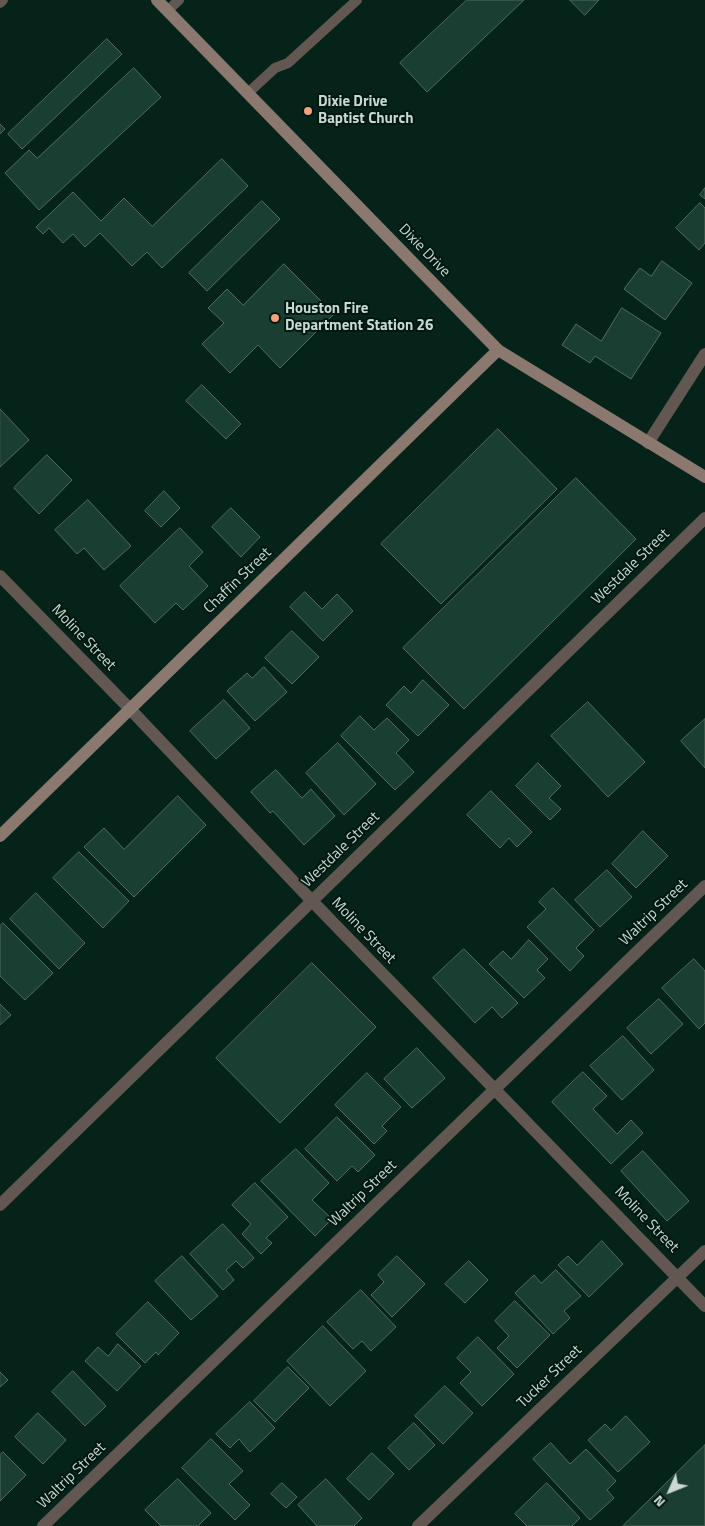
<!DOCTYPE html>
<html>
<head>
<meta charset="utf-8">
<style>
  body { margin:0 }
  #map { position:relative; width:705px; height:1526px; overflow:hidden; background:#052319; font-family:"Titillium Web",sans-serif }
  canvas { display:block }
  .north { position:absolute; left:645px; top:1466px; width:50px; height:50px; -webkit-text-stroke:4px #001910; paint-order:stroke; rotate:226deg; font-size:14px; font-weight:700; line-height:20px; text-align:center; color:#cadad3 }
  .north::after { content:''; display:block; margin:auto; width:18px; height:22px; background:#cadad3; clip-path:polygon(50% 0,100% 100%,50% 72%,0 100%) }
</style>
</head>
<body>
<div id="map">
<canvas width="705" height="1526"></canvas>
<div class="north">N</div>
</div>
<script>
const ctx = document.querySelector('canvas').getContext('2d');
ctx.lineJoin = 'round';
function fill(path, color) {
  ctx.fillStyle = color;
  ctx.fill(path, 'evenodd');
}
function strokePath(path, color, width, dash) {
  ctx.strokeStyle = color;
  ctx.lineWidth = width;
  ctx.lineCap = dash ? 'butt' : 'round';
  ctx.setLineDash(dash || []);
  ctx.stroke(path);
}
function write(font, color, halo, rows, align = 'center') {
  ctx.font = font + ' "Titillium Web",sans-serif';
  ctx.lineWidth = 4;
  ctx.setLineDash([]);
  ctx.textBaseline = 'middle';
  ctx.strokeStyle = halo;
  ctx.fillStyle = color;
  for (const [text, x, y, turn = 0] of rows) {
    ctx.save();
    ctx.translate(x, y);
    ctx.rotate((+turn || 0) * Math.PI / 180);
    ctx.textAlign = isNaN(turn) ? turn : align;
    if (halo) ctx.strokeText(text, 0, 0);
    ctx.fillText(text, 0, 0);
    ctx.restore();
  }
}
const building = new Path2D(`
  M467,0H524L427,92L400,63Z
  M570,0H599L585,15Z
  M107,39L122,54L22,149L8,134Z
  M134,68L161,97L39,210L5,173L29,150L37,158Z
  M0,124L5,129L0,134Z
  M222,159L248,186L162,268L147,252L132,266L100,233L85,247L73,234L63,243L49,228L43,234L36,227L73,192L101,221L124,198L152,226Z
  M705,188V199L700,195Z
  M262,201L280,219L207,291L189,273Z
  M700,203L705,208V243L699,250L676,228Z
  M662,261L692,283L665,320L624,289L640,268L651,276Z
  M284,264L334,314L280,368L258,345L230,373L202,344L224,323L208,308L227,289L243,305Z
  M622,308L661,333L631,379L595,356L590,363L562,345L576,324L601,341Z
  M202,385L241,424L226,439L186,401Z
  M0,409L29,440L0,467Z
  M498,429L557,489L441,604L381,544Z
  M47,455L72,480L39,514L14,488Z
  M576,478L636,539L464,709L403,648Z
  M164,491L180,508L161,527L145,511Z
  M88,500L131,546L104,570L84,548L77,554L55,530Z
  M231,508L260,537L241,557L212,527Z
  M180,528L203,552L189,566L208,586L183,610L176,603L155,623L120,586Z
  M305,592L322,609L337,594L353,611L323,641L290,607Z
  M292,631L319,657L292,684L265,658Z
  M264,667L287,692L255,721L227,691L247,673L252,678Z
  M423,680L449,705L418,736L386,705L404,686L411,693Z
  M224,700L250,728L216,759L190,731Z
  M588,702L645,762L608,797L551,736Z
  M360,716L374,730L387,718L409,740L396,753L414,772L395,790L341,736Z
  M705,719V768L681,741Z
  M338,743L376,784L344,815L306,773Z
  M538,763L561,786L549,798L561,809L550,820L516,786Z
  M276,770L302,798L311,789L335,816L304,845L273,811L270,813L251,792Z
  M491,791L532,832L517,847L509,838L500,848L467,815Z
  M178,796L206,825L134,897L84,847L104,828L124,849Z
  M643,831L668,856L636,888L612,864Z
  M79,852L129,901L103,928L53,878Z
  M607,870L632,897L600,927L575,900Z
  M553,888L594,930L576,948L584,956L570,971L527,927L546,909L539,902Z
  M36,893L85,943L59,969L10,919Z
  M3,923L53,973L25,1000L0,976V926Z
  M529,940L548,959L537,970L545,978L524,998L489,964L503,951L511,959Z
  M464,949L518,1003L502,1018L492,1007L475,1023L433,978Z
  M694,959L705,971V1023L699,1029L662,988Z
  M312,963L376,1027L280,1123L216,1058Z
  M659,999L683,1024L651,1054L627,1028Z
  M0,1004L11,1015L0,1025Z
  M623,1036L654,1070L622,1100L590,1066Z
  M417,1048L445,1078L412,1108L384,1079Z
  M583,1072L607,1096L593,1109L617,1134L631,1120L643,1133L611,1164L552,1102Z
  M367,1073L401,1107L382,1126L387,1131L374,1144L335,1105Z
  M337,1117L375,1155L358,1172L352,1166L337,1181L305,1149Z
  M296,1149L329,1183L312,1200L332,1219L315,1236L261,1181Z
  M643,1151L689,1201L667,1221L621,1171Z
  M255,1183L288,1217L266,1238L272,1243L261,1254L242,1234L251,1224L232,1205Z
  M223,1224L254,1258L243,1268L236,1261L226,1270L234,1280L223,1290L190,1254Z
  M602,1241L623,1264L589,1297L558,1265L568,1256L577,1265Z
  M182,1256L218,1296L191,1320L155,1281Z
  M397,1256L425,1284L392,1317L371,1295L384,1282L378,1275Z
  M469,1261L488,1280L465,1303L445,1284Z
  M556,1270L581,1296L564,1311L570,1318L553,1334L515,1293L534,1275L541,1283Z
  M361,1290L396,1327L371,1351L362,1341L353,1349L327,1322Z
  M515,1301L550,1335L517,1368L497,1348L509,1336L495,1321Z
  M148,1302L179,1333L158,1355L156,1352L145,1363L116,1334Z
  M323,1326L366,1371L330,1406L287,1361Z
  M478,1337L514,1374L482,1406L460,1383L471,1372L457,1358Z
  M118,1344L141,1366L117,1391L85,1361L98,1347L108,1356Z
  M288,1367L309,1388L275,1422L254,1401Z
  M73,1371L106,1406L85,1426L52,1392Z
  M0,1372L8,1380L0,1387Z
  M445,1386L473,1413L443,1444L415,1416Z
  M250,1402L275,1428L250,1452L239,1439L230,1448L216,1434Z
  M38,1413L66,1440L43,1464L15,1437Z
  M626,1416L650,1442L618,1472L588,1440L605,1424L611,1430Z
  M414,1423L435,1445L409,1470L388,1448Z
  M211,1439L243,1471L229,1484L250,1505L235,1520L182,1468Z
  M551,1443L570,1464L586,1449L616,1481L607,1490L614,1498L590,1520L533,1459Z
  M705,1445V1526H623Z
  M3,1452L26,1475L0,1501V1455Z
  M372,1453L394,1474L369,1500L347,1479Z
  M178,1479L211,1513L198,1526H161L145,1510Z
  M326,1479L362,1518L354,1526H317L298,1505Z
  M282,1483L297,1497L286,1508L271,1494Z
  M547,1483L580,1518L572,1526H527L515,1514Z`);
const lane = new Path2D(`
  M0,3L3,0
  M167,11L179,0
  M248,93L275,68L288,63L357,0`);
const street = new Path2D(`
  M648,443L705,354
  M0,576L130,709L312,901L705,1306
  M0,1205L705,518
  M43,1526L705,886
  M418,1526L705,1251`);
const secondary = new Path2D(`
  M157,0L498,350L705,477
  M0,836L498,350`);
const markers = [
  [308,111,5,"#f1a17c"],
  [275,318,5,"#f1a17c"]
];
const poiNames = [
  ["Dixie Drive",318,102],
  ["Baptist Church",318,119],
  ["Houston Fire",285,309],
  ["Department Station 26",285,326]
];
const streetNames = [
  ["Dixie Drive",424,251,46],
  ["Westdale Street",631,567,-44],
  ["Chaffin Street",238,581,-44],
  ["Moline Street",83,638,46],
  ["Westdale Street",341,850,-44],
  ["Waltrip Street",654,913,-44],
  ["Moline Street",363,931,46],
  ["Waltrip Street",363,1194,-44],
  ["Moline Street",646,1220,46],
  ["Tucker Street",550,1377,-44],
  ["Waltrip Street",72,1476,-44]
];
fill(building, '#1a3e31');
strokePath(building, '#4f6d61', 1);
strokePath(lane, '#635751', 10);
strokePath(street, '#635751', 12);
strokePath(secondary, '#8b786f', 12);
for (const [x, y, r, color] of markers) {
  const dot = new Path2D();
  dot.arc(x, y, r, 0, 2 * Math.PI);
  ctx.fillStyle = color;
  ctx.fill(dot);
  strokePath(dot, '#001910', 2);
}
write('bold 15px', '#cadad3', '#001910', poiNames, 'left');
write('15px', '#cadad3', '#001910', streetNames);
</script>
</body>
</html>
